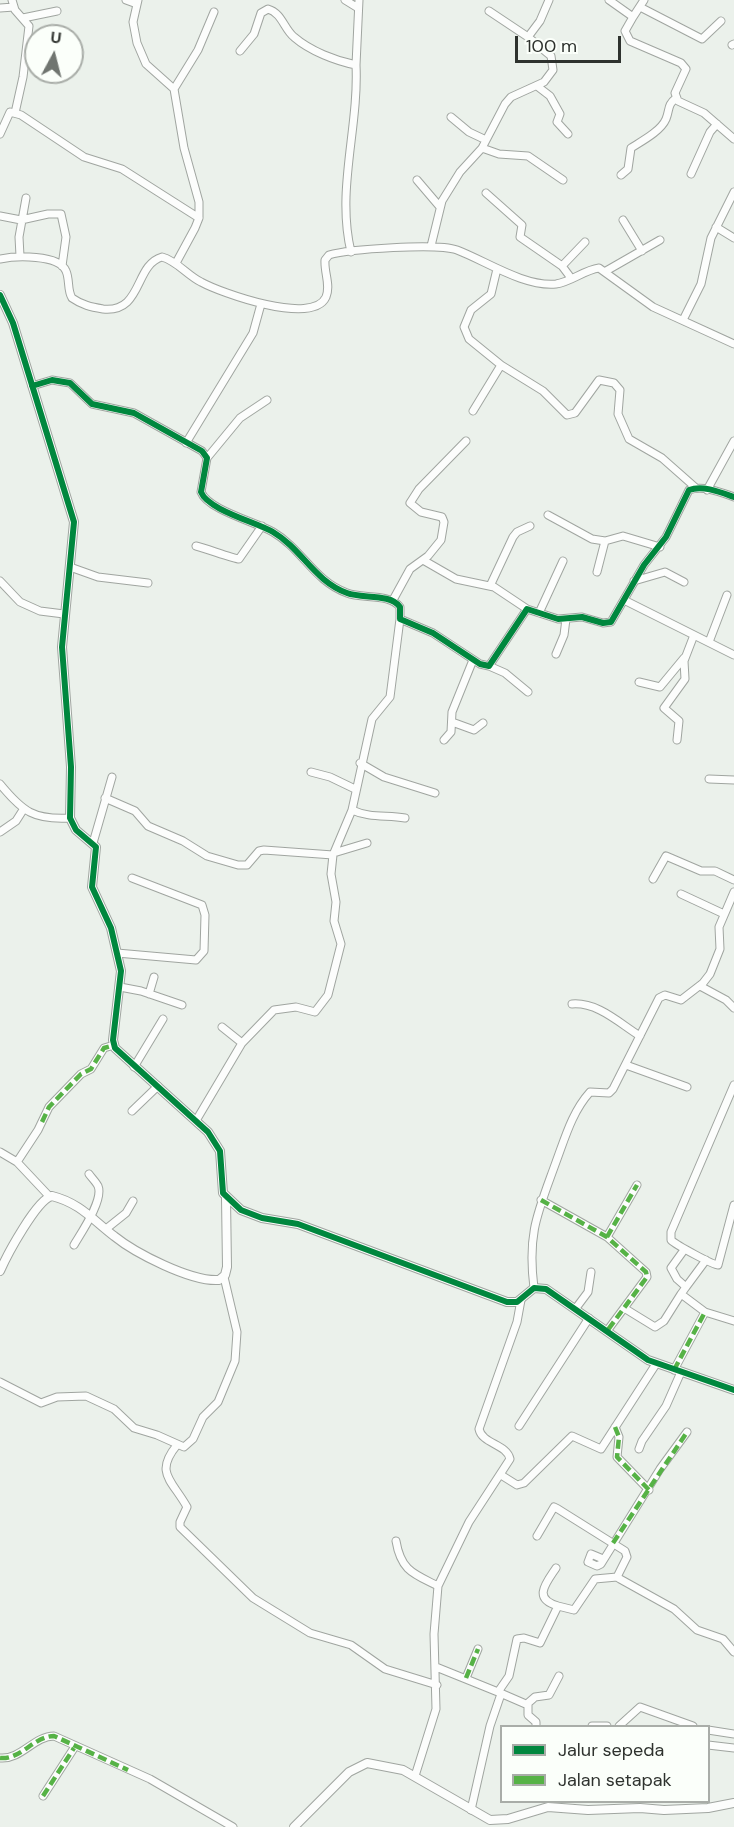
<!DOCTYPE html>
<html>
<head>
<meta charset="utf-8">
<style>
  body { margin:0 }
  #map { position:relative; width:734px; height:1827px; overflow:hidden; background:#ebf1eb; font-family:"DM Sans",sans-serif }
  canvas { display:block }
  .legend { position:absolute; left:500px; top:1725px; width:210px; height:78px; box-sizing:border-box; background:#fbfffa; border:2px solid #a9ada8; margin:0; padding:8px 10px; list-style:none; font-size:18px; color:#2e322e }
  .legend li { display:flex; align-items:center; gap:12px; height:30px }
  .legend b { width:30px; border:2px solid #a9ada8 }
  .north { position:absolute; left:24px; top:24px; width:60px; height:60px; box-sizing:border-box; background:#fbfffa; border:2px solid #a9ada8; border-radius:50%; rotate:7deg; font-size:16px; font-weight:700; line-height:24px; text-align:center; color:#2e322e }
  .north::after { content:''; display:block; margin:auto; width:21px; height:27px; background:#707570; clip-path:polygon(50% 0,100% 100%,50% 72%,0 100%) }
  .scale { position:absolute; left:515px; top:36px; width:106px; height:27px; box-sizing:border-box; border:3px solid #2e322e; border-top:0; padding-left:8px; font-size:18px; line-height:21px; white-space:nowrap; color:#2e322e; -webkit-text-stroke:4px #fbfffa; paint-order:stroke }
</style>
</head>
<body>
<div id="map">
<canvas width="734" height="1827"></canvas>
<ul class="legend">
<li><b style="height:8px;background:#00873e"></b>Jalur sepeda</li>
<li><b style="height:8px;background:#56b246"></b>Jalan setapak</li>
</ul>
<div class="north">U</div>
<div class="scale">100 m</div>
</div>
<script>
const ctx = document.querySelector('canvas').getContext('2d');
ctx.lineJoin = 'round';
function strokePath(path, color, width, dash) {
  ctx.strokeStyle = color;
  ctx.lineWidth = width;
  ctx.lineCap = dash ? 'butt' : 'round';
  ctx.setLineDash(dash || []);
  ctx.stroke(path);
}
const minor = new Path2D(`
  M12,0L15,10L29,26L23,77L15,113
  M126,0L137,4
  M138,0L133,22L137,43L146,64L174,89L184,148L199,202V218L195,228L176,263
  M345,0L358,8
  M609,0L633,17L644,0
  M640,7L702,39L721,21
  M0,8L14,7
  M489,11L528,37
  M633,17L625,31L630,41L681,63L686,69L675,93L678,101L704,113L734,139
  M23,18L57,11
  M732,45L734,44
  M240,51L254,34L261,13L268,9C282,13 284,29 294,37C310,51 336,61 356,65C359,128 336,190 351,252
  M356,65L359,0
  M537,86L550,96L560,114L557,122L568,134
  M174,89L198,50L214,12
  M451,117L469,132L486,140
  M0,134L10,112L21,115L84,157L122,169L199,218
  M482,148L499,154L528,156L563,180
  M691,174L710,132L717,124
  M621,175L628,169L631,148C642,141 661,131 666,119C670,109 667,105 676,98
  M417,180L440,207
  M486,193L522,225L520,237L562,266L571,278
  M0,216L21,220L48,214H61L66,237L62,266
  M623,220L642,251
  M716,227L734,238
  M431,246L442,201L460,172L482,148L505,104L511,97L544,82L553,70L551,56L528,37L540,21L549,0
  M20,256L19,237L26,198
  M0,259C15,256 59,254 66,271C70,280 67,290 72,298C82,305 91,307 103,309C143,313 134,265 162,257C177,261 187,275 201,282C221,293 313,326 326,297C331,285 324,273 325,260L329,255C349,249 437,243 457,250C486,261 524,287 556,284C571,282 584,270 599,268L653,307L734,344
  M562,266L585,242
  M497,269L491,294L471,310L464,327L469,339L501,365
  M606,271L660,240
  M683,320L701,284L711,238L734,192
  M32,386L52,380L70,383L92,404L134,413L202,451L207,458L201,492C208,510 256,522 273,532C302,549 314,581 347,593C362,599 390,593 400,607V619L433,633L480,664L489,666L527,609L558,619L582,617L603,623L611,622L644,565L666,537L689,490C703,485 720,492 734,497
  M473,411L501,365L543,391L567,415L575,413L599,380L614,383L620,390L618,414L629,439L662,458L696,488
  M186,443L253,333L261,304
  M207,458L240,418L267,400
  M707,490L734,441
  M548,515L592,539L605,541L623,536L660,547
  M196,546C205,548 234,559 239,559L262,526
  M423,560L456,579L494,587L527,609
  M70,567L98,577L148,583
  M597,572L605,541
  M0,581L20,602L40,611L64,614
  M634,581L665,572L684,582
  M490,586L513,537L517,532L530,526
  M393,600L410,569L428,556L441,540L444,522L442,517L421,512L410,503L419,489L466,441
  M624,600L734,655
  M539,613L563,561
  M709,642L727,595
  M556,654L564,635L566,619
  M489,666L505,673L528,692
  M639,682L660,687L684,658
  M452,722L474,730L483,723
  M444,740L451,732L452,712L473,660
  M677,740L679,721L664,708L685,679L684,661L694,635
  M360,763L384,777L435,793
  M311,772L330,777L355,789
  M709,779L734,780
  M0,784C23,812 34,820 70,818
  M105,798L135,811L148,826L183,841L207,856L238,865H247L259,851L264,850L333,855L352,810L372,719L390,697L400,619
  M352,810C369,818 386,815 405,818
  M0,832L16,821L23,810
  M93,843L112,777
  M337,852L367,843
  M653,879L666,856L701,871H715L734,880
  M681,894L724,914
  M117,953L196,960L204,951L205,915L202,905L132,878
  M700,986L726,1000L734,1008
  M120,987L141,991L182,1005
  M149,994L154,977
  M572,1004C598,1002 619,1023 640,1036
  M222,1027L242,1043
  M626,1065L687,1087
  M134,1067L163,1019
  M734,1085L671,1232V1240C676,1245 713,1265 718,1265L734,1205
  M132,1111L158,1086
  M197,1119L242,1043L274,1010L296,1007L315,1012L328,995L341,944L334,921L336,902L331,874L333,855
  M0,1152L17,1162L49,1196
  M17,1162L38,1130L49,1107L81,1074L91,1069L104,1048L114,1045
  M541,1200L607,1237L646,1272L647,1277L607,1331
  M106,1229L126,1213L133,1201
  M607,1237L637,1185
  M74,1245C81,1233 104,1200 98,1186C96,1182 91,1177 89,1174
  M684,1250L671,1268L677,1279L686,1287L681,1294L705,1312L734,1321
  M686,1287L706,1260
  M534,1288C527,1233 538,1212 556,1162C565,1138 572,1112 590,1092L609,1093L613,1089L659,998L665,995L681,1000L703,983L710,974L720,949L719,927L734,892
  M576,1308L588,1292L591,1272
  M624,1308L655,1327L664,1321L681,1294
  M674,1370L705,1312
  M0,1382L41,1403L57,1397L86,1396L114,1409L134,1428L157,1435L184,1447L193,1439L203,1417L218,1402L235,1361L237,1332L224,1277
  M519,1426L589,1318
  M615,1427L619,1437L617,1457L649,1490
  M177,1445C154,1473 172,1480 187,1507L180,1522V1527L253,1598L310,1633L351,1645L385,1669L437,1685
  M639,1449L642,1441L666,1406L681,1372
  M501,1475L517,1485L524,1483L572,1436L601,1449L656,1364
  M537,1536L554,1507L558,1509L625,1551L627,1557L617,1577L620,1579L674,1609L697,1630L723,1639L734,1652
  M396,1541C401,1571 414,1574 438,1586
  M603,1559L591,1554L588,1562L597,1566L601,1564L660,1469L687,1432
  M556,1568C546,1583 532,1599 558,1606
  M436,1667L498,1692L509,1676L517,1639L524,1638L540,1643L558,1606L574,1610L595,1579L617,1577
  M466,1678L478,1649
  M498,1692L528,1705V1715L536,1722V1726
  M527,1704L535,1697L549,1695L559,1676
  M592,1726H607
  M619,1726L640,1707L693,1726
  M708,1730L734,1734
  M708,1745L734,1748
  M0,1758C21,1760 34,1736 54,1736L150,1779L233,1827
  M415,1776L436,1709L434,1634L438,1586L469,1522L510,1459C507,1444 482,1444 479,1429L517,1322L521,1300
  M43,1796L74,1748
  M471,1810L490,1726L501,1694`);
const tertiary = new Path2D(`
  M0,295L13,323L74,522L62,647L71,767L70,818L76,830L96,847L92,887L111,928L121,971L113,1040L115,1048L208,1132L220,1151L223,1193L241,1210L262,1218L298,1224L507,1302H517L534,1288L546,1289L648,1360L734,1390
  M0,1271C7,1255 37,1199 52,1196C80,1203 93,1220 114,1236C135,1253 191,1282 219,1280L225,1275L227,1267L226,1198
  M294,1827L349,1772L367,1763L403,1770L490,1820L508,1819L548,1807L588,1810L640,1808L664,1810L708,1808L734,1803`);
const quiet = new Path2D(`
  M42,1122L49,1107L81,1074L91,1069L104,1048L114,1045
  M541,1200L607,1237L646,1272L647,1277L607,1331
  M607,1237L637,1185
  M674,1370L705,1312
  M615,1427L619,1437L617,1457L649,1490
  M613,1543L687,1432
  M466,1678L478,1649
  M0,1758C21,1760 34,1736 54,1736L128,1770
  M43,1796L74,1748`);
const cycleway = new Path2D(`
  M0,295L13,323L74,522L62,647L71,767L70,818L76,830L96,847L92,887L111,928L121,971L113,1040L115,1048L208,1132L220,1151L223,1193L241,1210L262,1218L298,1224L507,1302H517L534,1288L546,1289L648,1360L734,1390
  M32,386L52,380L70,383L92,404L134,413L202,451L207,458L201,492C208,510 256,522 273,532C302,549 314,581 347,593C362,599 390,593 400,607V619L433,633L480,664L489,666L527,609L558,619L582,617L603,623L611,622L644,565L666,537L689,490C703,485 720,492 734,497`);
strokePath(minor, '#a0a5a0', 9);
strokePath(tertiary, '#a0a5a0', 10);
strokePath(minor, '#fcfdfc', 7);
strokePath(tertiary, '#fcfdfc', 8);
strokePath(quiet, '#56b246', 4.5, [9, 4.5]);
strokePath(cycleway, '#00873e', 6);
</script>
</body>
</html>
